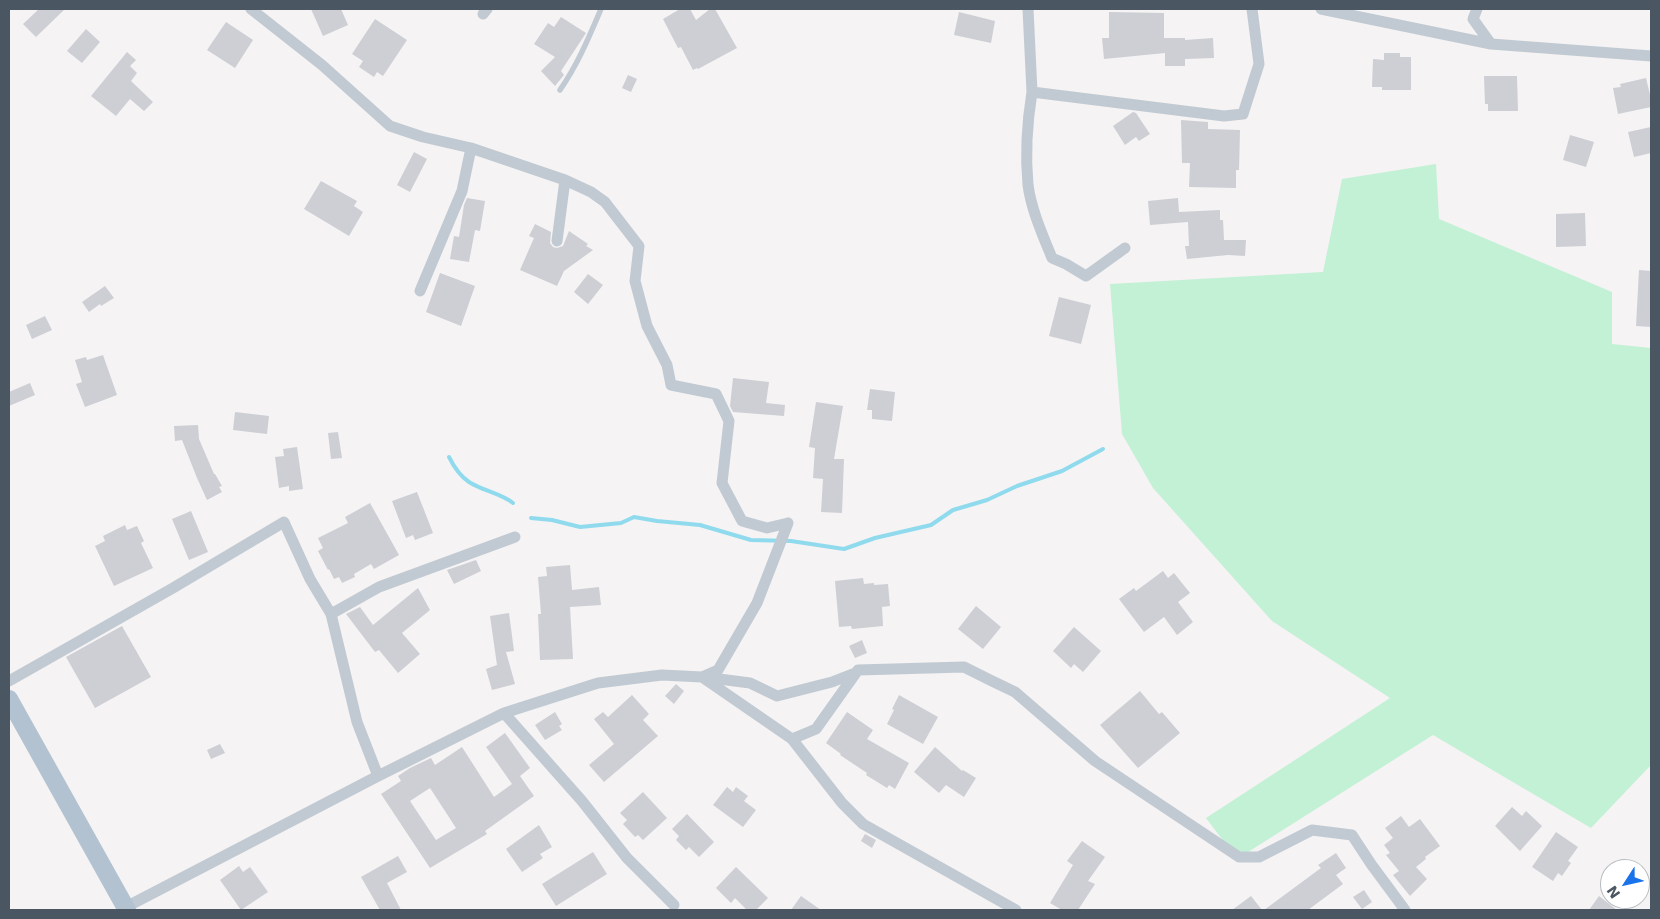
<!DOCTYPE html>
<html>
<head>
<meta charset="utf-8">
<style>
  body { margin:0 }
  #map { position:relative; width:1660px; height:919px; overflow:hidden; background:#f5f3f3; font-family:"DejaVu Sans",sans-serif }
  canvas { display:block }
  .frame { position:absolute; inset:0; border:10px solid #4a5661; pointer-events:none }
  .north { position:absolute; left:1600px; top:859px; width:50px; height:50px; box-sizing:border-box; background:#fff; border:1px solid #b7bbc0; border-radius:50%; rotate:235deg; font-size:14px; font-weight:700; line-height:20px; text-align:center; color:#4a5661 }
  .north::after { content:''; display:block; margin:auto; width:18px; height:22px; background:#1a73e8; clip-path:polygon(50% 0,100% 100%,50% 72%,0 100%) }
</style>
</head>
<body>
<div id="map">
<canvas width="1660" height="919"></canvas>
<div class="frame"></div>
<div class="north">N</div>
</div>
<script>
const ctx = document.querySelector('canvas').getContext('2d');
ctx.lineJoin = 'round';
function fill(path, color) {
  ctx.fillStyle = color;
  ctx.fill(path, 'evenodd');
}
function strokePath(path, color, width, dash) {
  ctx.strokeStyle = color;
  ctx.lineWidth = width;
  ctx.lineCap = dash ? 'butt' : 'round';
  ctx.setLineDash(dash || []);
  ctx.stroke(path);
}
const green = new Path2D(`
  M1436,164L1439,219L1612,292V344L1651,348V765L1591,828L1433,735L1237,859L1206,818L1390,698L1272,621L1153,488L1122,434L1110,284L1323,272L1342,179Z`);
const stream = new Path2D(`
  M449,457C454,467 460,476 469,482C483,491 500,493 513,503
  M531,518L552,520L580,527L621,523L634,517L657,521L700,525L751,540L791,541L844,549L875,538L931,525L953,510L987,500L1017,486L1062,471L1103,449`);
const building = new Path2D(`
  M39,9H65L36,37L23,24Z
  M311,9H341L348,25L323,36Z
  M680,9H690L696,20L710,9H715L737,48L698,69L697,68L693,70L681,47L678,48L663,19Z
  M959,12L995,21L991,43L954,35Z
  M1109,12L1164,13V38H1185V40L1213,38L1214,58L1185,59V66H1165V53L1104,59L1102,38H1109Z
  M561,17L586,33L561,71L564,75L555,86L541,71L555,57L534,44L548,23L554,27Z
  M375,19L407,40L383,76L377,72L374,77L359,67L363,61L352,54Z
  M226,22L253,40L235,68L207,50Z
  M86,29L100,42L82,63L67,51Z
  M127,52L136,60L130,66L137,73L131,81L153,102L144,111L130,99L116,116L91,96Z
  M1384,53H1400V57H1411V90H1382V87H1372L1373,59L1384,60Z
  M628,75L637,79L631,92L622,88Z
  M1484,76H1517L1518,111H1488V104H1485Z
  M1646,78L1651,99V107L1618,114L1613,88L1621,87L1620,84Z
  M1133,112L1136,113L1150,134L1139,141L1136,137L1125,145L1113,126Z
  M1181,120L1208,122V129L1240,130L1239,170H1236V188L1189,187L1190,163H1182Z
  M1651,127V153L1634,157L1628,132Z
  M1570,135L1594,142L1586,167L1563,160Z
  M414,152L427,159L410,192L397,185Z
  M321,181L357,201L354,206L363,212L349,236L304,209Z
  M467,198L485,201L480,231L475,230L469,262L450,259L454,236L459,237L464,205Z
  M1178,198L1179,212L1220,210V220H1223L1224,240H1246L1245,256L1228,255L1187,259L1185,246H1189L1188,222L1150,225L1148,201Z
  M1585,213L1586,246L1556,247V214Z
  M535,224L551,232L550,243L553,247L557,248L563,246L569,231L588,244L586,246L593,250L564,271L557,286L520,270L534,238L529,236Z
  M1639,270L1651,271V327L1636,326Z
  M440,273L475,286L461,326L426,312Z
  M588,274L603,285L588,304L574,292Z
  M105,286L114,298L101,306L100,304L89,312L82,302Z
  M1059,297L1091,305L1081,344L1049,336Z
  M45,316L52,330L32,339L26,325Z
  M103,355L117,395L85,407L76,384L82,382L75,360L86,357L87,360Z
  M733,378L769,382L766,403L785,405L784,416L733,412L730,406Z
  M30,383L35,395L9,406V392Z
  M870,389L895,392L892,421L872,419V410H867Z
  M816,402L843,406L834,459H844L842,513L821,512L823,479L813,478L815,448L809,447Z
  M235,412L269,416L267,434L233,430Z
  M198,425L199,439L214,474H215L222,486L219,487L222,492L207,500L197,478L182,440L175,441L174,426Z
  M338,432L342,458L331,459L328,433Z
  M297,447L303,489L289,491V486L279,488L275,457L284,456L283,449Z
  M417,492L433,533L415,540L413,535L406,538L392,501Z
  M370,503L399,555L374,569L371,564L354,574L355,577L342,583L339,577L334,579L329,569L328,570L318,551L323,548L318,538L348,523L345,517Z
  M191,511L208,552L189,560L172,519Z
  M125,525L127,530L137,526L144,541L141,543L153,568L114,586L95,546L105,541L103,536Z
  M476,560L481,571L454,584L447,570Z
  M570,565L572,590L599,587L601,605L570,607L573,659L540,660L538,614H541L538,577L547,576L546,567Z
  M1163,571L1168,578L1174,573L1190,593L1178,602L1193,622L1177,635L1164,617L1144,632L1119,599L1134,588L1136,591Z
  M863,578L864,584L874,583V585L888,584L890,606L882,607L883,626L852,629L851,626L839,627L835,581Z
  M418,588L430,610L402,633L420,654L398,673L379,650L375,652L346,614L360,607L373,625Z
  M976,606L1001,627L983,649L958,629Z
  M509,613L514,651L506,652L515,684L492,690L486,669L497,665L490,616Z
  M122,626L151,677L95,708L66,657Z
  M1074,627L1101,651L1083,672L1074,664L1071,668L1053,651Z
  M862,640L867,653L855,658L849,646Z
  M676,684L684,691L674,704L665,696Z
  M1140,691L1159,714L1162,712L1180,733L1138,768L1100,725Z
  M632,695L649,714L643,720L658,736L604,782L589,765L614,744L594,719L603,712L608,717Z
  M899,695L938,717L923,744L887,724L894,710L892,709Z
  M555,712L562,724L559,726L562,730L545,740L535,725Z
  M847,712L873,730L867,739L909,763L895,789L889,785L887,788L866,775L867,773L840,755L841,754L826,743Z
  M505,733L530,768L520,776L534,796L485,831L487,834L430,868L381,794L401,781L398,776L410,768L431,758L435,765L462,747L494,797L512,784L486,747ZM430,788L456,828L436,840L410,801Z
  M220,744L225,753L211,759L207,750Z
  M935,747L962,771L963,770L976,778L964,797L946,785L939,793L914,772Z
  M727,787L733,792L736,787L748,796L744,801L756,810L743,827L713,805Z
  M643,792L667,818L643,840L638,835L635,837L623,824L627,820L620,813Z
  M1512,807L1522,816L1526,811L1542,826L1520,851L1495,826Z
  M687,814L714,842L699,857L689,847L686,850L676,840L679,836L672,829Z
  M1401,816L1409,827L1420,819L1440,846L1425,857L1426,859L1416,867L1427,879L1410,896L1393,875L1399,871L1386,855L1390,853L1384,845L1393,838L1385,828Z
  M539,825L552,847L540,854L543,858L522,872L506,849Z
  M1556,832L1578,847L1568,861L1571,863L1562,876L1558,873L1553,881L1532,867Z
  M865,834L876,840L872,848L861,841Z
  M1082,841L1105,857L1088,881L1095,884L1078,910H1062L1050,903L1073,865L1067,861Z
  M593,852L607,874L556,906L542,884Z
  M1336,853L1346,868L1336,875L1343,884L1308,910H1264L1321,868L1318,865Z
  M398,856L407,872L387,883L401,910H380L361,877Z
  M239,866L243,872L250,867L268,892L241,910L220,880Z
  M736,867L768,898L756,910H747L735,898L731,903L716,888Z
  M1364,890L1372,902L1362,909L1353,897Z
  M801,896L821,910H791Z
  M1251,896L1262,910H1232Z
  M1599,896L1617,910H1589Z`);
const lane = new Path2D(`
  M560,90C578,64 589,37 601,9`);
const street = new Path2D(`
  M251,9L322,65L390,126L423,137L471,148L565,180L591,192L605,202L639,246L635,281L647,326L667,365L671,385L716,394L729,421L722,483L742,521L767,528L788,523
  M1028,9L1032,92L1224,116L1243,114L1259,64L1252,9
  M1321,9L1491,44
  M1477,9L1473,19L1491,44L1651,56
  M483,14L487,9
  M1032,92C1027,123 1025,153 1028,185C1031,209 1043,236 1052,258L1066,264L1086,276L1125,248
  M557,241L565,180
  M420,291L462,191L471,148
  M331,614L357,722L378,776
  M702,677L718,670L757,603L788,523
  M704,677L750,683L777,696L832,682L855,673
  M9,681L173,588L284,522L310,579L331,614L379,587L515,537
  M504,713L582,801L627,858L674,905
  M792,739L842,803L863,824L1016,910
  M126,907L378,776L504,713L598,683L662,675L702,677L792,739L816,729L858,670L964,667L992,681L1015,692L1095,761L1239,857H1259L1312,830L1352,835L1371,864L1405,910`);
const primary = new Path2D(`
  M9,699L127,910`);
fill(green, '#c3f1d5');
strokePath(stream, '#90daee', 4);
fill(building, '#cdcfd5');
strokePath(lane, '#c1cad2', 5.5);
strokePath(street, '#c1cad2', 11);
strokePath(primary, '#b3c2d1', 18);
</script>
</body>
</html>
